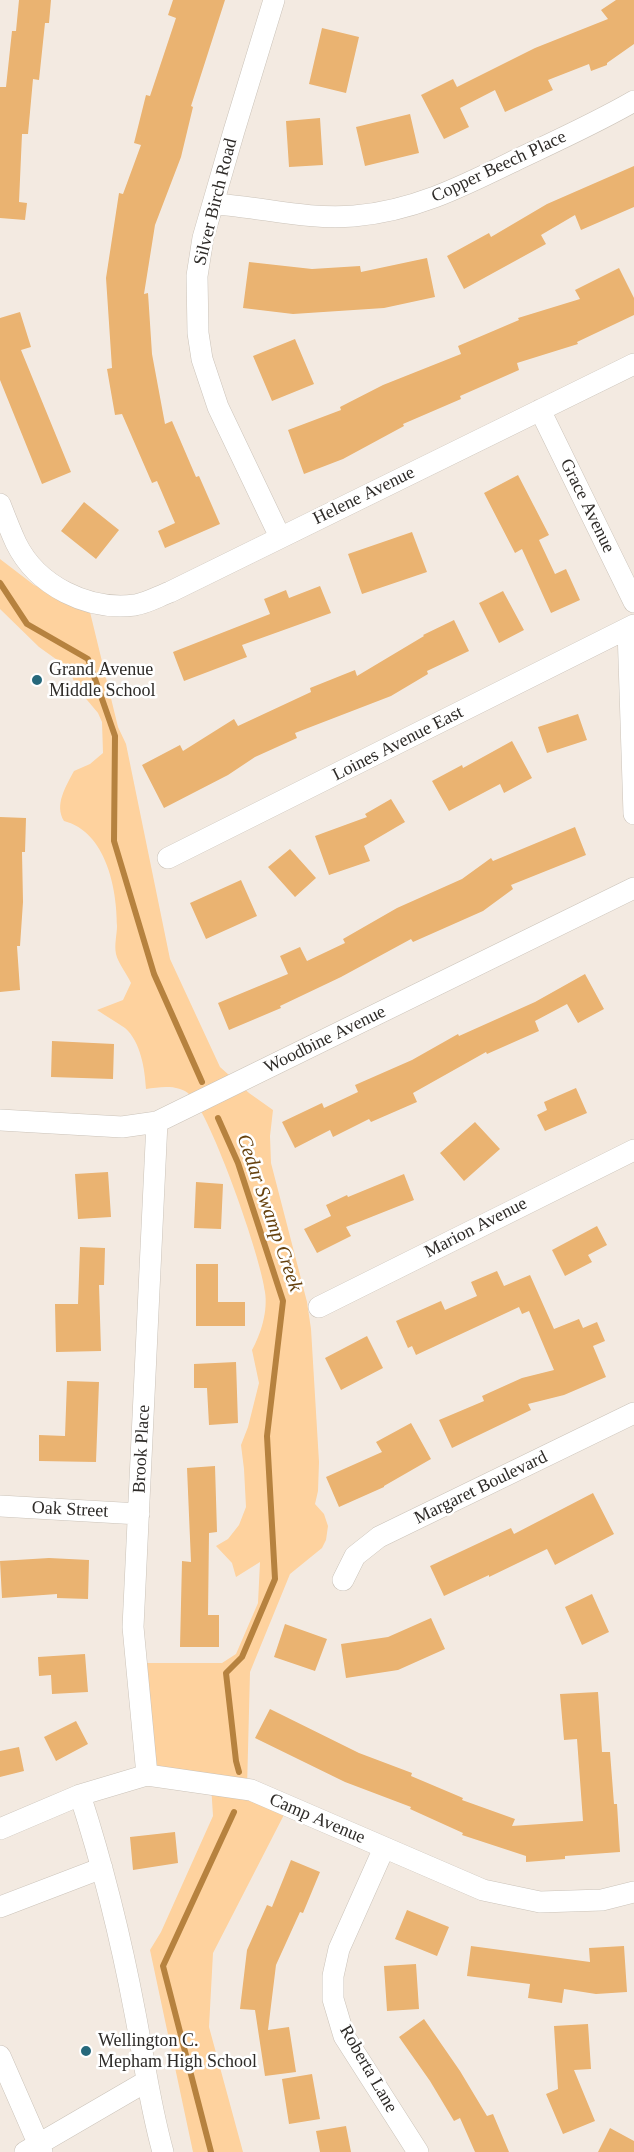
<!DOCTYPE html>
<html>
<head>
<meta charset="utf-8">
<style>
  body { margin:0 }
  canvas { display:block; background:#f3eae1 }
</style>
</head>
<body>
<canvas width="634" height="2152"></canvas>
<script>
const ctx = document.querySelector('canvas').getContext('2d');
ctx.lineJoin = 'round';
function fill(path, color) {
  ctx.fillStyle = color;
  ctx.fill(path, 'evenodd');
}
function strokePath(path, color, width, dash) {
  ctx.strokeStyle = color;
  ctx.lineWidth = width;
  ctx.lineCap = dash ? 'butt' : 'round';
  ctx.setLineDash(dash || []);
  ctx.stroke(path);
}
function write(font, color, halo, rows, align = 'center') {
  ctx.font = font + ' Georgia,serif';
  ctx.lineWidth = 5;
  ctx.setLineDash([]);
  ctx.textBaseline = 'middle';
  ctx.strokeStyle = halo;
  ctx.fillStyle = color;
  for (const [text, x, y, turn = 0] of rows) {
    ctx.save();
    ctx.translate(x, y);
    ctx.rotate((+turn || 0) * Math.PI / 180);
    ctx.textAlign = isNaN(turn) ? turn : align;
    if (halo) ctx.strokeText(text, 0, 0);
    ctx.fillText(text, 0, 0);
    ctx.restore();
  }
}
const green = new Path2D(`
  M0,559L34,585L89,608L118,727L126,744L170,959L220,1067L249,1093L273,1110L270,1136L271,1163L307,1302L311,1329L319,1462L318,1491L315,1504L324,1514L328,1526L326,1540L322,1548L290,1574L250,1672L247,1789L288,1807L213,1953L209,2027L243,2152H193L150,1950L161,1932L213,1816L211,1784L146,1774L135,1663H222L236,1654L258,1603L260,1562L236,1577L232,1563L216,1546L228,1539L239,1525L246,1507L244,1469L241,1445L248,1427L259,1383L252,1350C261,1334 268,1311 265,1292C262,1260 211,1115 190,1095C179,1084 160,1087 146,1089C145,1070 141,1042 125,1028C116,1022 106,1016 97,1010L123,1000L131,983C127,974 118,963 116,954C114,945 117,934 117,926C117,888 106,832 64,821C54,805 66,786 74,771L90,764L103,753L102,722L98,713L77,688L70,672L60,662L39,647L0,609Z`);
const stream = new Path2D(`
  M0,583L27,624L88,659L115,736L114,841L154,974L202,1082
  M218,1118L238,1163L283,1301L267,1436L275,1579L242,1657L226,1673L236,1761L239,1772
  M211,2152L163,1966L234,1812`);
const building = new Path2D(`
  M19,0H51L49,23H45L39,80L33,79L28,134H22L19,202L27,203L25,220L0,218V87H6L12,31H16Z
  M173,0H225L191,106L193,107L181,157L155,225L144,294L148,293L152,354L165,424L172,421L196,477L199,476L220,524L165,548L158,531L175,523L157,481L152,483L122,414L115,415L107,369L112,368L106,278L119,193L123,194L141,145L134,143L146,95L150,96L176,18L168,15Z
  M616,0H634V44L607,63V65L591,71L589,64L548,80L553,90L505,112L495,90L460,108L469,127L444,139L421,95L453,79L457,87L535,48L608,19L601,10Z
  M322,28L359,37L346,93L309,84Z
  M410,114L419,153L365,166L356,127Z
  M320,118L323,165L289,167L286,121Z
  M634,166V207L581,230L575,215L541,235L546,244L464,289L447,256L489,233L491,237L547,204Z
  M427,258L435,297L384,308L293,314L243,308L249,262L312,269L360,266L361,272Z
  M619,268L634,298V315L577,342L578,344L517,363L519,370L460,396L461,399L403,424L404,426L343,459L304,474L288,430L341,410L340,407L383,385L461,354L458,346L519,320L518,318L580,299L575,290Z
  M20,312L31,347L21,350L71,472L42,484L0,380V318Z
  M295,339L314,384L272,401L253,356Z
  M518,475L549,535L539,540L555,574L566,569L580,600L551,613L522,549L515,553L484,493Z
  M84,502L119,530L96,559L61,531Z
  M412,532L427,572L362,594L348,554Z
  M320,586L331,613L242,645L247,657L184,681L173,652L270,614L264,599L286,590L289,598Z
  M503,591L524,630L499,643L479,603Z
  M454,620L469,651L427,671L428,674L391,696L295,733L297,738L255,757L228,775L164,808L142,765L180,745L183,751L234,719L238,726L311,692L310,688L355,670L357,676L424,636L423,635Z
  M578,714L587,740L547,753L538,727Z
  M512,741L532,778L504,793L500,784L449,811L432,781L462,765L463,768Z
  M391,799L405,822L364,846L370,861L329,875L315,836L367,817L365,814Z
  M0,817L26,818L25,852H22L23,902L20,946H17L20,990L0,992Z
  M575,827L586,855L511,885L513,889L483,911L413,942L411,939L341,977L280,1006L281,1008L229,1030L218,1003L288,974L280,956L300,947L307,961L345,943L343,939L397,908L462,879L491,858L493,861Z
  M290,849L316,878L295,897L268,867Z
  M241,880L257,916L206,939L190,903Z
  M585,974L604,1009L578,1023L567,1004L535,1021L539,1031L487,1054L486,1052L413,1093L417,1102L371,1122L369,1119L333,1137L330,1130L295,1148L282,1122L322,1103L324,1108L358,1092L355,1085L412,1060L458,1034L459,1036L535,1002Z
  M52,1041L114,1044L113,1079L51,1077Z
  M576,1088L587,1113L545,1131L537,1115L547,1110L544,1102Z
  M475,1122L500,1149L464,1181L440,1153Z
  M108,1172L111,1217L78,1219L75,1174Z
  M404,1174L414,1200L346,1227L351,1236L317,1253L304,1229L331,1216L326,1205L347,1195L348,1197Z
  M196,1182L223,1184L221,1229L194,1228Z
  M597,1226L607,1245L588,1255L592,1262L565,1276L552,1250Z
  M80,1247L105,1248L104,1285H99L101,1351L56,1352L55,1304H78Z
  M196,1264H218V1302H245V1326H196Z
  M497,1271L504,1286L530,1275L554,1329L579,1319L583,1328L597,1322L605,1341L593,1346L606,1377L564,1395L528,1404L531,1410L452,1448L439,1420L484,1401L482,1396L522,1378L554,1370L529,1311L522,1314L519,1307L416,1355L412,1346L408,1348L396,1321L441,1301L445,1310L477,1296L471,1282Z
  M367,1336L383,1368L341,1390L325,1358Z
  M236,1362L238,1423L209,1425L207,1388H194V1364Z
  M67,1381L99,1382L96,1462L39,1461V1435L65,1436Z
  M411,1423L431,1459L384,1486V1487L339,1507L326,1477L382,1452L376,1442Z
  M215,1466L217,1532L209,1533L208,1615H219V1647H180L182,1561L191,1562L187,1468Z
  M593,1493L614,1534L555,1565L547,1549L489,1577V1575L444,1596L430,1566L511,1528L514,1534Z
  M49,1558L89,1560L88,1599L57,1598V1594L2,1598L0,1561Z
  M592,1594L609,1632L582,1645L565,1607Z
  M431,1618L445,1649L398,1670L346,1678L341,1644L388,1637Z
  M285,1624L327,1639L315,1671L274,1657Z
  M85,1654L88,1692L52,1694L51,1675L39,1676L38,1657Z
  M598,1692L602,1752H610L614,1804H617L620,1852L565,1856V1859L526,1862V1856L462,1835L463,1833L410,1809L411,1807L345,1782L255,1738L270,1709L359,1753L412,1773L411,1776L463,1798L462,1800L515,1819L512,1826L583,1821L577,1739L564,1740L560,1694Z
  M76,1721L88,1744L56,1761L44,1737Z
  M19,1747L24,1771L0,1777V1751Z
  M175,1832L178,1863L133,1870L130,1837Z
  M291,1860L320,1872L303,1913L300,1912L276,1965L268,2030L289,2027L296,2072L265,2076L255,2010L240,2009L247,1950L267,1905L272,1907Z
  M407,1910L449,1927L437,1956L395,1939Z
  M471,1946L590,1962L589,1948L624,1946L627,1992L596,1994L564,1989L562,2003L528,1998L530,1984L467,1976Z
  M416,1964L419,2009L387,2011L384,1966Z
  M424,2019L460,2071L487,2116L493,2114L509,2152H475L460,2118L454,2121L430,2081L399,2037Z
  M588,2024L591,2069L574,2070L595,2121L563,2134L546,2094L558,2089L554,2026Z
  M312,2074L320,2119L289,2124L282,2079Z
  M346,2126L351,2152H320L316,2131Z
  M610,2128L634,2141V2152H598Z`);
const minor = new Path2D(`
  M274,0L234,131L203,238L197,276L198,333L202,359L218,407L280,537
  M214,204C262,207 306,220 354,216C414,211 463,186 516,160C556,141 596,123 634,101
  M540,410L634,602
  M0,504C5,517 10,530 16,543C37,586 88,611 135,605C147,603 159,596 170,592L634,364
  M628,629L634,814
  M168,858L634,625
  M0,1120L122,1127L157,1122L634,888
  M319,1307L634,1150
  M0,1506L139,1514
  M343,1580L355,1556L379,1537L634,1413
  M147,1775L133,1627L157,1122
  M80,1795C103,1866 121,1939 135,2013C144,2059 150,2106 163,2152
  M0,1829L80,1795L147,1775L251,1790L483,1890L540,1902L602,1900L634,1892
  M384,1848L339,1949L333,1976V1999L344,2036L418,2152
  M0,1907L102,1868
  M0,2056L42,2152
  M25,2152L147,2081`);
const markers = [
  [37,680,6,"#26687b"],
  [86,2051,6,"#26687b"]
];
const streetNames = [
  ["Copper Beech Place",499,167,-25],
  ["Silver Birch Road",216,202,-76],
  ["Helene Avenue",364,496,-26],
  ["Grace Avenue",587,506,64],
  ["Loines Avenue East",398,744,-27],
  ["Woodbine Avenue",325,1040,-26],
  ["Marion Avenue",476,1228,-27],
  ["Brook Place",142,1449,-87],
  ["Margaret Boulevard",481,1488,-26],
  ["Oak Street",70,1510,3],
  ["Camp Avenue",317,1819,23],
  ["Roberta Lane",368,2069,60]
];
const poiNames = [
  ["Grand Avenue",49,670],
  ["Middle School",49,691],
  ["Wellington C.",98,2041],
  ["Mepham High School",98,2062]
];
const waterNames = [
  ["Cedar Swamp Creek",269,1213,71]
];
fill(green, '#fed29e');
strokePath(stream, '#b6823f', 6);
fill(building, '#eab371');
strokePath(minor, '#cbc3b9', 22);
strokePath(minor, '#fff', 21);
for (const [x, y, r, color] of markers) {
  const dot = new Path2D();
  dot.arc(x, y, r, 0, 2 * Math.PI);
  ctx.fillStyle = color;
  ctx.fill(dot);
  strokePath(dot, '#fff', 2);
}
write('18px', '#2e2b28', '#fff', streetNames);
write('18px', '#2e2b28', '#fff', poiNames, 'left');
write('italic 20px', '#66410d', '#fff', waterNames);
</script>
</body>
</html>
